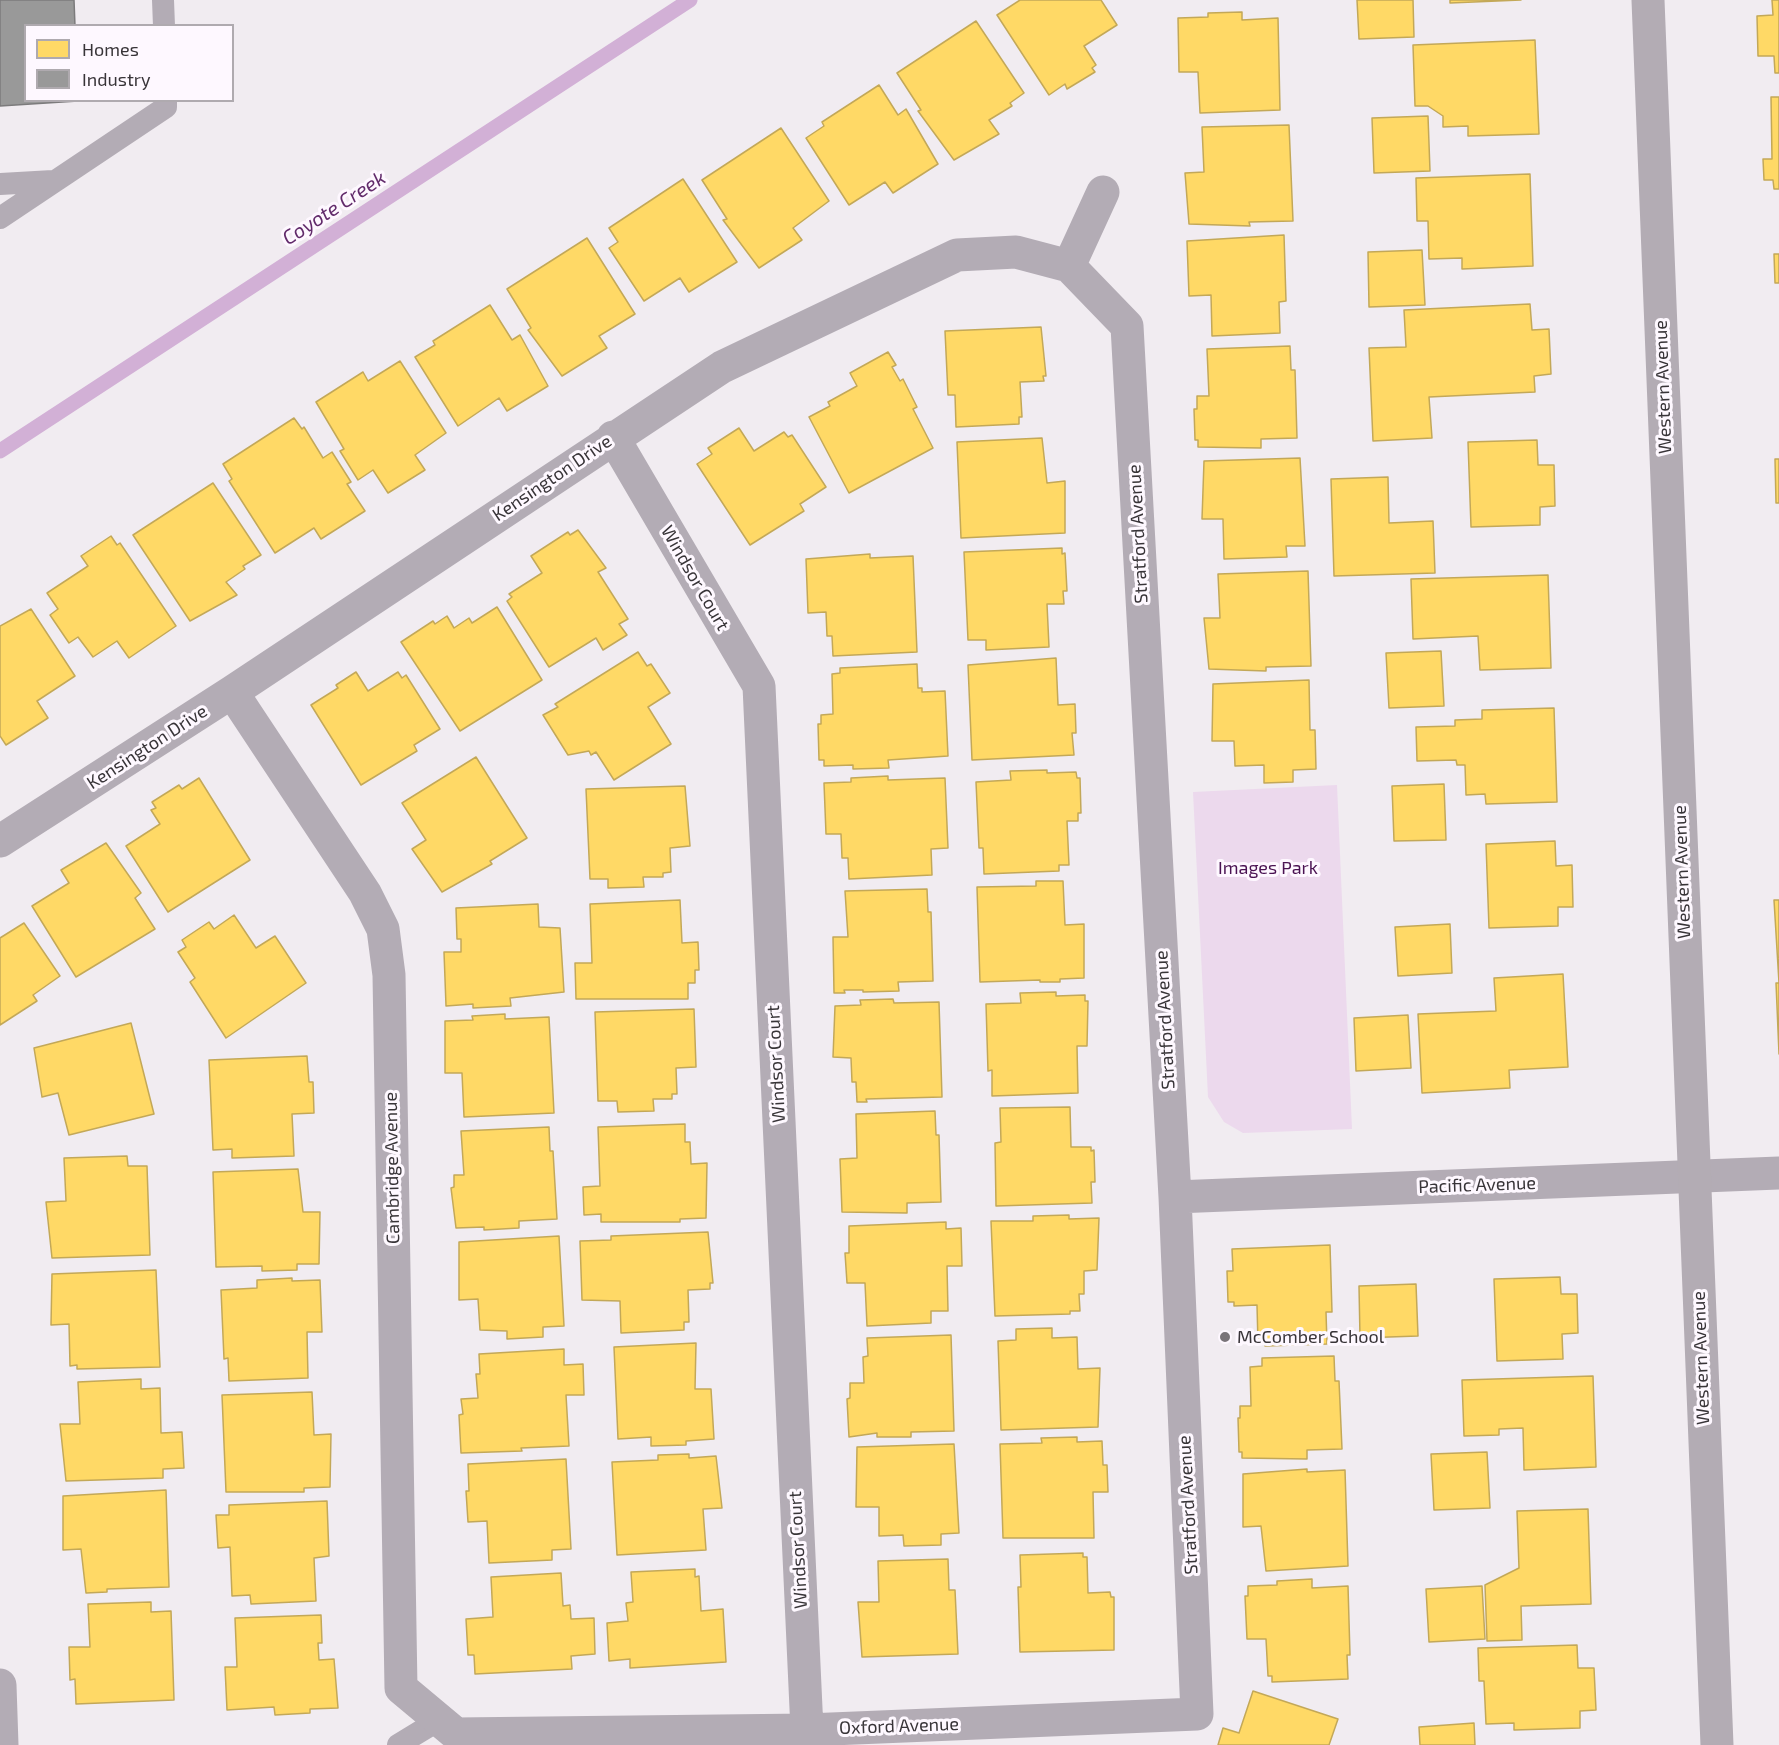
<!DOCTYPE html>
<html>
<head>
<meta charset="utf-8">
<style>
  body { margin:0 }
  #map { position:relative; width:1779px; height:1745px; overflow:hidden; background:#f1ecf1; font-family:"Exo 2",sans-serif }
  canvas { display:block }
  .legend { position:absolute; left:24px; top:24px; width:210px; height:78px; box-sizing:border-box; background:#fef8ff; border:2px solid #afaaaf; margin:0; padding:8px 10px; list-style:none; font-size:18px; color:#383438 }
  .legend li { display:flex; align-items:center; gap:12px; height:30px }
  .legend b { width:30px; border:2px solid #afaaaf }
</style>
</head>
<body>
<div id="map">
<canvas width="1779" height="1745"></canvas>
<ul class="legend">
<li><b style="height:16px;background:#ffd966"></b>Homes</li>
<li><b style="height:16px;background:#999"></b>Industry</li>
</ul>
</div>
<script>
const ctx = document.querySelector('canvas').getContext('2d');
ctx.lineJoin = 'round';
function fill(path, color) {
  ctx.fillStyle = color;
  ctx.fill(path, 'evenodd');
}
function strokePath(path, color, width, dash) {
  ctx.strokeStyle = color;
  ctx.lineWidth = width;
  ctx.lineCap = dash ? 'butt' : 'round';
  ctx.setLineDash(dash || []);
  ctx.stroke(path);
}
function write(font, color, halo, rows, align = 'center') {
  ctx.font = font + ' "Exo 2",sans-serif';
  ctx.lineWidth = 6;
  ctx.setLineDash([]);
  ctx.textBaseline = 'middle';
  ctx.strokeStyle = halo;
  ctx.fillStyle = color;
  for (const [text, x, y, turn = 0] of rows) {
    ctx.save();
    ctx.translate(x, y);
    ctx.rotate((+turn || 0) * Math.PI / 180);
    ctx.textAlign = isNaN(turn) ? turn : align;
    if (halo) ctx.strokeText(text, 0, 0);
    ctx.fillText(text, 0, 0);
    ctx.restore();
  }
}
const green = new Path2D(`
  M1337,785L1352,1129L1243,1133L1224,1122L1208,1097L1193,792Z`);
const homes = new Path2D(`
  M1020,0H1101L1117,25L1084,46L1096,65L1092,68L1095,72L1067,89L1065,84L1049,95L997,15Z
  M1357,0H1413L1414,37L1359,39Z
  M1450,0H1521L1450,3Z
  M1772,0H1779V73H1775L1774,56H1758L1757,16L1773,15Z
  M1242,12V20L1278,18L1280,110L1200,113L1198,72H1179L1178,18L1208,17V13Z
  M976,21L1024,93L1010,103L1012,106L989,120L999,134L954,160L918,111L921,110L897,73Z
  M1535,40L1539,134L1468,136V126L1443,127V116L1428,106H1415L1413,45Z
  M879,85L898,115L906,109L938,164L893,193L885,182L849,205L806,138L824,126L822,122Z
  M1771,97H1779V189H1774L1773,180H1764L1763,159H1772Z
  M1428,116L1430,171L1374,173L1372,118Z
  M1289,125L1293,221L1249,222L1250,226L1189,224L1185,173L1204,172L1202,127Z
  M781,128L829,201L793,228L802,240L759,268L723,220L727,219L702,180Z
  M1530,174L1533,266L1462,269V258L1429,259L1428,221H1417L1416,178Z
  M683,179L737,262L689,292L680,278L644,301L609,248L618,242L609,228Z
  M1284,235L1286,301L1279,302L1280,333L1212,336L1211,295L1189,296L1187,241Z
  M587,238L635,314L599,336L607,348L562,376L528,330L531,328L507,289Z
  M1422,250L1425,305L1369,307L1368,252Z
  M1774,254H1779V283H1775Z
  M1530,304L1532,330L1549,329L1551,374L1534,376L1535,392L1429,397L1432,438L1373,441L1369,348L1406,347L1404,310Z
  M490,305L512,340L520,335L548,386L507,411L499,398L458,426L415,357L435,345L433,341Z
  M1041,327L1046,376H1043L1044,381L1020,382L1022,417H1019V424L956,427L955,395H948L945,331Z
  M1290,346L1291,370H1295L1297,438L1261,439V448L1198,447V440H1195L1194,409H1197V396H1209L1207,349Z
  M888,352L896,365L892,367L900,381L903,379L917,407L913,409L933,448L849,493L809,417L830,406L828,402L857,386L850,373Z
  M400,361L446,433L415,455L425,470L388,493L373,470L358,480L340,451L344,449L316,402L363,372L368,381Z
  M294,418L302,429L304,427L323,458L332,452L351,482L347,484L365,511L321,539L314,528L275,553L229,481L232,479L223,464Z
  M739,428L754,451L784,432L788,437L792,435L826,487L800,504L804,511L750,545L697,464L712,454L708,448Z
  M1042,438L1047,483L1065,481V533L961,538L957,442Z
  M1537,440L1538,465H1554L1555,506L1540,507V525L1471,527L1468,442Z
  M1300,458L1305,546H1286L1287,557L1224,559L1223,519H1202L1204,461Z
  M1775,459H1779V503H1776Z
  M1388,477L1389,523L1433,521L1435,573L1334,576L1331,479Z
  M213,483L261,555L243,566L245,569L226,582L237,595L190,621L133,535Z
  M578,530L606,568L598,572L628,619L619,624L627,635L603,650L596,638L549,667L507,601L512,597L509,594L542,573L531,556L568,532L570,535Z
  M111,536L117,545L120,543L176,626L129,658L117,641L93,657L78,637L69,643L50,615L58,609L47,593L88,566L81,556Z
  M1062,548V554L1065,553L1067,591H1063L1064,604H1047L1049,647L986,650V640H968L964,552Z
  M870,554V558L913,556L917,652L833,656L832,636H827L826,612L808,613L806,559Z
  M1308,571L1311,666L1266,667V671L1209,669L1204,618H1220L1218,574Z
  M1548,575L1551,668L1480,670L1478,636L1413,639L1411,579Z
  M497,607L542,680L460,731L401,642L433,621L435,624L447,616L454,628L469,618L472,623Z
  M31,609L75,676L37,701L48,718L6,745L0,736V626Z
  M1441,651L1444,706L1389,708L1386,653Z
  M638,652L647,666L651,664L670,693L648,707L671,744L614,780L596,752L591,755L589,751L568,755L543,715L558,707L555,704Z
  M1056,658L1058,705L1075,704L1076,733H1072L1074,755L972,760L968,665Z
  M917,664L918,688H922V692L945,691L948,756L888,760L889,768L853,769V765L824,766V760H819L818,724H821V715L833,714L832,674L840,673V668Z
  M356,672L368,691L398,672L402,678L406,675L440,729L414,745L417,751L361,785L311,705L338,688L336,685Z
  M1309,680L1310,730H1315L1316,769L1293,770V782L1264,783V765L1235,766L1234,741H1212L1213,684Z
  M1554,708L1557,802L1486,804L1485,794L1466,795L1465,765H1457L1456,760L1417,761L1416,727L1455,726V720L1482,719V710Z
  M476,757L527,838L490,861L492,864L442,892L412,849L426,840L402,803Z
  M1047,770V773L1076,772L1077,778H1080L1081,813H1078V821H1067L1069,865H1059V871L984,874L983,848H979L976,782L1011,780L1010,771Z
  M888,776V780L945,778L948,848L931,849L932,875L849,879L848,858H842L841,834H826L824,783L851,782V778Z
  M199,778L250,860L168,912L126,846L160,824L151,810L156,808L152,802L179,785L182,789Z
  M1444,784L1446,840L1394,841L1392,786Z
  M685,786L690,846L670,848L671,872L663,873V877H643L644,887L608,888V879H590L586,789Z
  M1555,841L1556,866L1572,865L1573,907H1558V926L1489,928L1486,844Z
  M106,843L141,893L135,898L155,929L76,977L32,906L69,883L61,870Z
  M1036,881H1063L1065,925L1084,924V978L1060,979V982H1040V980L980,982L977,887L1036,886Z
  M927,889L928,912H931L933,981L898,982L899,991L863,992V990H844L845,993H834L833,937H848L845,891Z
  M680,900L682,943L698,942L699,970H695V983H688V999H576L575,963H592L590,904Z
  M1774,900H1779V1054L1776,983H1779Z
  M538,904L539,927L560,928L564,992L510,998L511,1006L473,1008V1004L446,1006L444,952H461V939H457L456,908Z
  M234,915L256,948L275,936L306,983L226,1038L190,982L195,978L178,952L186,947L182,940L209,922L214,929Z
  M24,923L60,976L33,995L37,1001L0,1025V938Z
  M1450,924L1452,973L1398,976L1395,927Z
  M1563,974L1568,1067L1509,1070L1510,1088L1422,1093L1418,1014L1496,1011L1494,978Z
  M1056,992V996L1085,995V1001H1088L1087,1046H1077L1078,1093L992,1096V1070L988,1071L986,1004L1021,1003L1020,993Z
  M893,999L894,1003L939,1002L942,1097L866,1099L867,1102H857L856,1082H852L851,1058L833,1057L835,1006L861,1005L860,1000Z
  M694,1009L696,1067L676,1068L677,1094H672V1099H653L654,1111L618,1112L617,1101H598L595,1012Z
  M505,1014V1019L549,1017L554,1113L464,1117L462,1073H445V1021L473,1020L472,1016Z
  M1408,1015L1411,1068L1356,1071L1354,1018Z
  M131,1023L154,1114L69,1135L58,1093L42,1097L34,1048Z
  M307,1056L309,1082H313L314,1113L292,1114L294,1156L232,1158V1149L213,1150L209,1060Z
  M1070,1107L1071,1147H1091V1151L1094,1150L1095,1182H1091L1092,1203L996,1206L995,1143L1001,1142L1000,1108Z
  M935,1111L936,1135H939L941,1202L907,1203V1213L842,1212L840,1159L857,1158L856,1114Z
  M685,1124V1142H690L691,1164L707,1163L706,1218L680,1219V1222H601V1214L584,1215L583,1187L600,1186L598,1127Z
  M549,1127L550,1151H553L557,1219L519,1221V1228L484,1230V1227L456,1228L451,1188L454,1187V1175H464L461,1131Z
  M127,1156L128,1166H147L150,1255L52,1258L46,1202L66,1201L64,1158Z
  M298,1169L303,1212H320L319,1264H297V1270L262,1271V1266L216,1267L213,1172Z
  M1069,1215V1219L1099,1218L1097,1270L1084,1271V1294H1079L1080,1311H1070V1314L995,1316L991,1221H1033V1216Z
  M946,1222V1229L961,1228L962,1266H947L948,1311H931V1323L867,1326L865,1283H847L845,1253H849V1226Z
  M708,1232L713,1283H710V1289L688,1290L689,1322H684V1330L621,1333L620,1301L582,1300L580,1241L611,1240V1236Z
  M559,1236L564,1326L543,1327V1337L507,1339V1331L480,1330L478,1299L459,1300V1242Z
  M1330,1245L1332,1312H1326L1327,1344L1265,1346V1343L1258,1344L1257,1305L1234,1306V1302H1228L1227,1271H1233L1232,1249Z
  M156,1270L160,1367L77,1369V1365L70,1366L69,1324L51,1325L52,1274Z
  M1560,1277L1561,1294H1577L1578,1333L1562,1334L1563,1359L1497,1361L1494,1279Z
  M292,1278V1281L320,1280L322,1332H307L308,1378L229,1381L228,1358L224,1359L221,1290L257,1288V1280Z
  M1416,1284L1418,1336L1360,1338L1359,1286Z
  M1052,1328V1338L1077,1337L1078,1369L1100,1368L1098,1427L1001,1430L998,1341L1016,1340V1329Z
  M951,1335L954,1431L911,1432V1437H877V1433L849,1437L847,1399L850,1398V1383H864L863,1357L868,1356L867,1338Z
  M696,1343L695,1389H711L714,1439L686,1441V1445L651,1446V1437L618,1439L614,1347Z
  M564,1349V1365L583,1364L584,1395H566L569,1446L521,1448L522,1451L461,1453L459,1415L463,1414L461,1399L478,1398L476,1374H480L479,1354Z
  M1334,1356L1335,1381H1339L1342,1449L1307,1450V1459L1242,1458V1452H1239L1238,1418H1240V1406H1251L1250,1367L1262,1366V1358Z
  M1593,1376L1596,1467L1524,1470L1523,1428L1499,1429V1435L1464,1436L1462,1380Z
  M141,1379V1389L160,1388L161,1433L182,1432L184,1468L163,1469V1478L66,1481L60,1424H80L78,1382Z
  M312,1392L314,1435L331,1434L330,1487L304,1488V1492H226L222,1395Z
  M1077,1437V1442L1102,1441L1103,1465H1107L1108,1492H1093L1094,1538H1003L1000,1444L1042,1443L1041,1438Z
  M954,1444L959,1533L941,1534V1545L904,1546L903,1535L879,1536V1507H856L857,1447Z
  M1487,1452L1490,1508L1434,1510L1431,1454Z
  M689,1454V1458L716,1456L722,1508L703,1509L706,1550L617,1555L612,1462L658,1460V1455Z
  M566,1459L571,1549L552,1550V1560L489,1563L487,1521L468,1522L466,1491H469L468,1464Z
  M1307,1469V1472L1345,1470L1348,1566L1266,1571L1261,1526L1243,1527V1474Z
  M166,1490L169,1587L107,1589V1592L86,1593L81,1549L63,1550V1496Z
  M327,1501L329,1556L314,1558L316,1601L251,1604L250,1595L232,1596L230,1547L218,1548L216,1515H229V1505Z
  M1588,1509L1591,1604L1521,1606L1522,1640L1487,1641L1485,1585L1519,1568L1517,1511Z
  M1083,1553V1557H1087L1088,1593L1110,1592L1111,1597H1114V1650L1020,1652L1018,1587H1021L1020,1555Z
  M948,1559L949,1590H955L958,1654L862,1657L858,1602H879L878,1561Z
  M695,1569V1577L699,1576L701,1611L723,1609L726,1662L630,1668V1659L609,1661L607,1623L628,1621L626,1603L633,1602L631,1572Z
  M561,1573L563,1606L570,1605L571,1619L594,1618L595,1654L571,1656L572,1669L475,1674L474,1655H468L466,1619L493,1617L491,1577Z
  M1312,1579V1588L1348,1586L1350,1655H1347L1348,1679L1272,1682V1676H1268L1266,1639H1247L1245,1596H1248V1586L1277,1585V1581Z
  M1482,1586L1485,1639L1429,1642L1426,1589Z
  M151,1602V1612L171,1611L174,1700L76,1704L75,1679L70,1680L69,1647H90L88,1604Z
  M321,1615L322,1643H318L319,1660L334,1659L338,1708L310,1709V1713L275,1715L274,1707L227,1710L225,1667H237L235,1618Z
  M1577,1645L1578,1668H1594L1596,1710L1580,1711V1728L1514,1730V1723L1486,1724L1484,1681H1479L1478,1648Z
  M1253,1691L1338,1719L1329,1745H1218L1223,1728L1239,1733Z
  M1474,1723L1475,1745H1420L1419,1727Z`);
const industry = new Path2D(`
  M0,0H74L75,26H26V100L78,101L0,106Z`);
const stream = new Path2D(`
  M0,451L690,0`);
const lane = new Path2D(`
  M163,0L164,26
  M0,184L53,181
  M0,218L166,107V100
  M398,1745L439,1720`);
const street = new Path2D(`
  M1069,266L1103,192
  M613,437L759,686L807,1730
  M0,841L232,692L722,367L957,255L1016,252L1069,266L1127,326L1175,1197L1197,1714L807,1730L456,1734L401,1688L389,975L383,929L365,893L232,692
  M1175,1197L1779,1173
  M0,1685L2,1745`);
const secondary = new Path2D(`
  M1648,0L1717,1745`);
const markers = [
  [1225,1337,6,"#797479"]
];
const streetNames = [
  ["Western Avenue",1663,387,-92],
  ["Kensington Drive",552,478,-34],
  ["Stratford Avenue",1138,534,-93],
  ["Windsor Court",695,578,60],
  ["Kensington Drive",147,747,-33],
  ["Western Avenue",1682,872,-92],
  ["Stratford Avenue",1165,1020,-93],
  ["Windsor Court",776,1064,-93],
  ["Cambridge Avenue",392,1168,-91],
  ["Pacific Avenue",1477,1185,-2],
  ["Western Avenue",1701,1358,-92],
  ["Stratford Avenue",1188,1505,-93],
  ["Windsor Court",798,1550,-93],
  ["Oxford Avenue",899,1726,-2]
];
const parkNames = [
  ["Images Park",1268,868]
];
const poiNames = [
  ["McComber School",1237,1337]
];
const waterNames = [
  ["Coyote Creek",334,208,-33]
];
fill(green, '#ecd9ed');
fill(homes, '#ffd966');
strokePath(homes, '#c3a858', 1.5);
fill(industry, '#999');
strokePath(industry, '#7c7b7c', 1.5);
strokePath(stream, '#d2b0d6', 15);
strokePath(lane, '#b3acb5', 22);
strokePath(street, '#b3acb5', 33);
strokePath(secondary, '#b3acb4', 33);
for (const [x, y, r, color] of markers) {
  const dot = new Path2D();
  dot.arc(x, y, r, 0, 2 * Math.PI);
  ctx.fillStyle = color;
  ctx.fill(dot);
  strokePath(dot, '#fef8ff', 2);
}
write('18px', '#383438', '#fef8ff', streetNames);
write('18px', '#4a1252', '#fef8ff', parkNames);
write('18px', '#383438', '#fef8ff', poiNames, 'left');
write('italic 20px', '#622b6b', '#fef8ff', waterNames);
</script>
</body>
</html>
